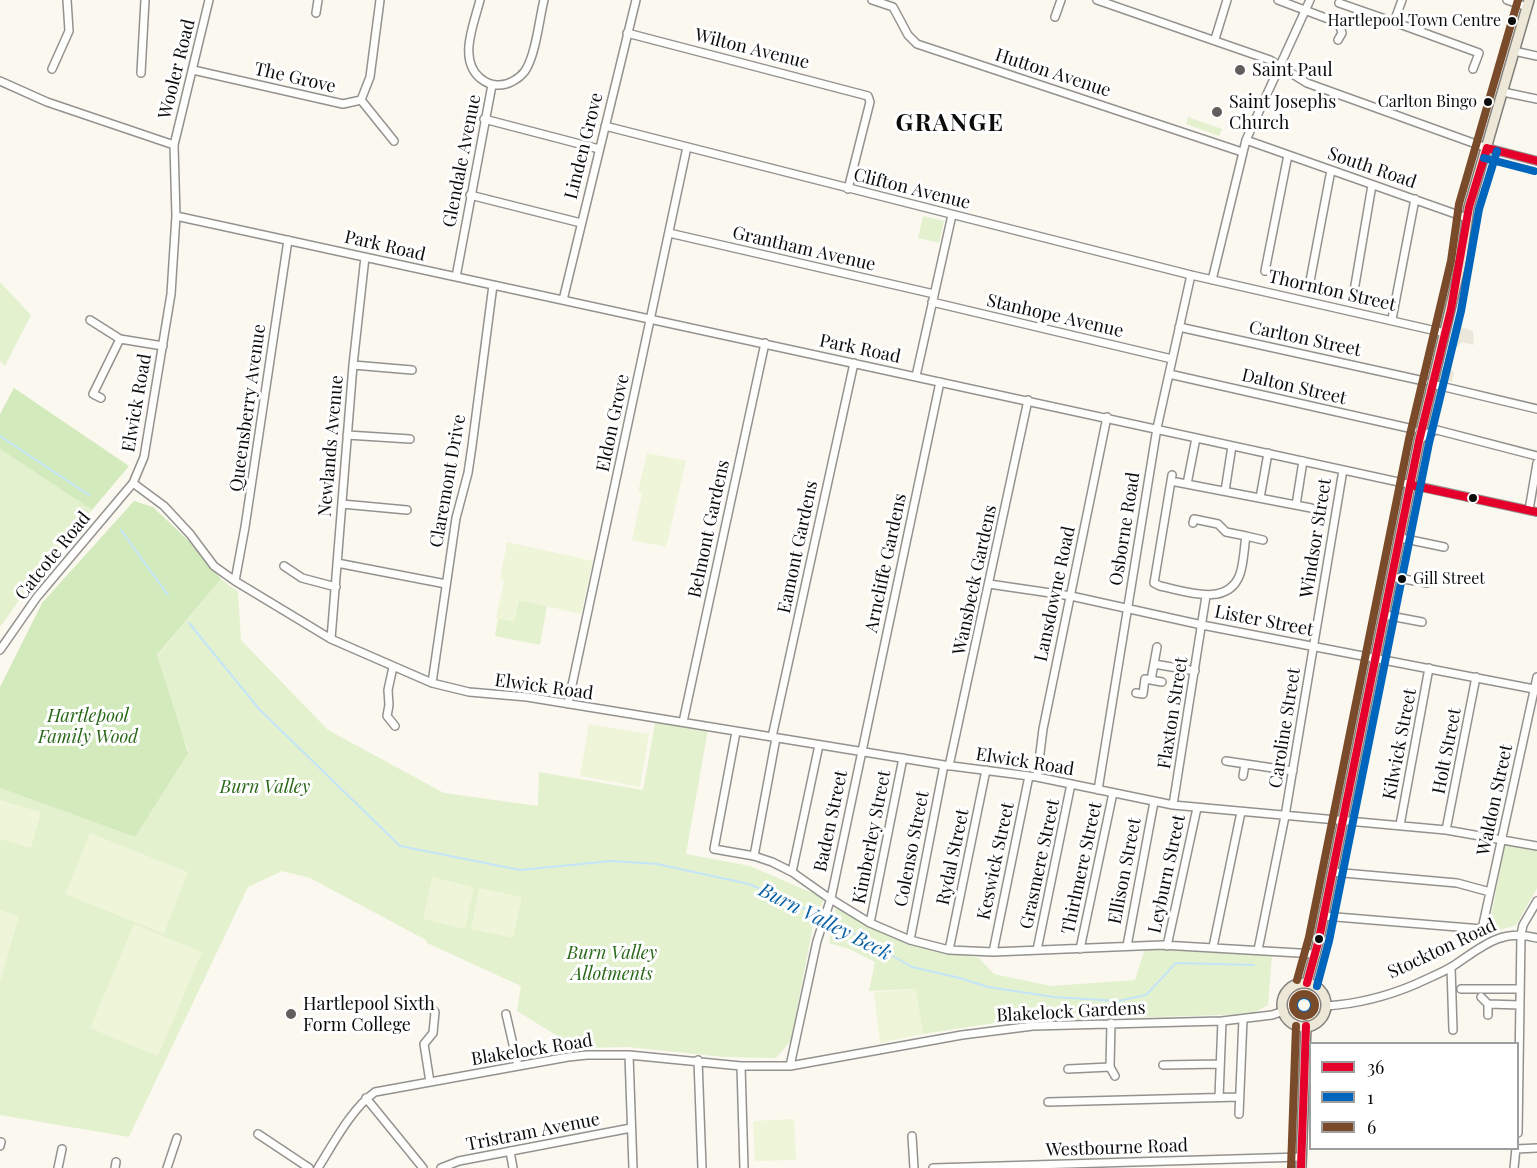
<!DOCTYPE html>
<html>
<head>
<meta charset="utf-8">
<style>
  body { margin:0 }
  #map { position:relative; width:1537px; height:1168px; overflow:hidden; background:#fbf8f0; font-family:"Playfair Display",serif }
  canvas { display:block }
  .legend { position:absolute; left:1309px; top:1042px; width:210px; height:108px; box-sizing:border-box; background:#fff; border:2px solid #9e9e9e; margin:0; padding:8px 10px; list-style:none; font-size:18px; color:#0c0c0c }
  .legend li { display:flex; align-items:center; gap:12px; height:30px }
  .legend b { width:30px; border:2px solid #9e9e9e }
</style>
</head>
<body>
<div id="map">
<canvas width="1537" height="1168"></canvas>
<ul class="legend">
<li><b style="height:8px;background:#e4002b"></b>36</li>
<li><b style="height:8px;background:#0065bd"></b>1</li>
<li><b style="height:8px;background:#7a4b2a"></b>6</li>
</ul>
</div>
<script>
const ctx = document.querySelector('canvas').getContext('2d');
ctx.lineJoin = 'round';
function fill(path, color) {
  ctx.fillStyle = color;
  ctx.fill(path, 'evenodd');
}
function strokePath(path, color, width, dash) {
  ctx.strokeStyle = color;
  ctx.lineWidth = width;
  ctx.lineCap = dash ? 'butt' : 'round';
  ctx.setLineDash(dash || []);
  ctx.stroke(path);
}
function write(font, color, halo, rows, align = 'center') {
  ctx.font = font + ' "Playfair Display",serif';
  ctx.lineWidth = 6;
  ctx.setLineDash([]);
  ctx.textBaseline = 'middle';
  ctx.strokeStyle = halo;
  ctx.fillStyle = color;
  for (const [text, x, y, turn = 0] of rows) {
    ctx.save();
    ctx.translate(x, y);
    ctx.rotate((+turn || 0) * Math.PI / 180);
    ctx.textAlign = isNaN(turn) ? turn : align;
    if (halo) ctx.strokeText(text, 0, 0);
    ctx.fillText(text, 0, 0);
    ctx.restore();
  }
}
const green = new Path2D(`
  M1188,117L1222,129L1219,136L1186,124Z
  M923,216L944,221L939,243L918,238Z
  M0,282L31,315L5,366L0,361Z
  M0,449L92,510L34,580L0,627Z
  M221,579L238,592L241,640L328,730L444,793L538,806L539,772L643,790L655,723L708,729L686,854L750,866L824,898L813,926L791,1040L776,1058L724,1057L628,1047L577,1048L517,1011L521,986L427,943L426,940L310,878L282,871L248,887L129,1137L0,1115V788L135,837L188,749L168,707L157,656Z
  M519,600L547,606L540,645L495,636L498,618L514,621Z
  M1505,844L1537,850V888L1516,925L1497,931L1490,922Z
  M836,906L908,943L979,958L994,974L1051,986L1135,980L1145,949L1272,955L1268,1005L1252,1014L1001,1022L923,1034L915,989L869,991L875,962L849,949L829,943Z`);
const forest = new Path2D(`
  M14,388L129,466L92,510L0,449V414Z
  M134,501L153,507L192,544L221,579L157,655L188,753L135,837L0,788V687L42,603Z`);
const pitch = new Path2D(`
  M647,453L686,461L666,547L632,540L642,494L638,492Z
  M507,542L593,561L581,614L519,600L514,622L496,618L504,581L500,579Z
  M589,724L649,734L640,787L580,776Z
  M0,800L41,812L31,848L0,839Z
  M90,833L188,872L164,934L65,894Z
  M432,877L474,887L465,929L423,919Z
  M479,888L522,897L513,938L471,929Z
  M0,910L19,916L0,983Z
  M134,924L202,952L158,1056L90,1028Z
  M916,989L923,1034L880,1043L874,992Z
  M794,1119L796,1160L755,1161L753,1121Z`);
const plaza = new Path2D(`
  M1453,325L1473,331L1474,343L1473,345L1462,342L1456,348L1451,369L1454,373L1452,382L1441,380Z`);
const stream = new Path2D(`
  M0,436L89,495
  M121,530L168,595
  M189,623L259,709L400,846L520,870L611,861L657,864L749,884L822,916
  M827,918L912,967L960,978L988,987L1054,997L1118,1001L1146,995L1176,963L1254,965`);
const minor = new Path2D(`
  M480,0C474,24 458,59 480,78C485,82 491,85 497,85C507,86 519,79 525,71C536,54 539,20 544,0
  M872,0L893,7L908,35L917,44L1242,152
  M1097,0L1270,60L1307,83L1487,148L1537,161
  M1278,0L1339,23L1342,33L1338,40
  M1402,0L1394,22L1479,53L1473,69
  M1507,0L1527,7
  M1339,3L1394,22
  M316,13L318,0
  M1055,17L1061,0
  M627,33L868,96L870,102L848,189
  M1215,39L1227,0
  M1514,51L1537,56
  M52,69L69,31L67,0
  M193,70L343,104L361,100L370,77L380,0
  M141,73L145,0
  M0,81L47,102L174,145
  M1503,92L1537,99
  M361,100L394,141
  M484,119L599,149
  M605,126L1191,275L1445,333
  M1246,140L1467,218
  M470,195L581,223
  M176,216L1537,512
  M669,233L934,294
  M1265,271L1288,155
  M456,277L492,85
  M1212,280L1246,140L1310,0
  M1310,281L1331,170
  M1354,291L1372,185
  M563,300L636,0
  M932,302L1172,359
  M1392,319L1415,199
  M90,320L120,339L163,346
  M1179,327L1424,381
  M353,365L412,370
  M1169,374L1413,429
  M916,376L952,215
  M1432,384L1537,409
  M101,398L93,394L120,339
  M347,435L410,439
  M1419,441L1428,433L1437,430L1537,456
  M1172,475L1154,583L1160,586C1185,591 1228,608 1240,574C1244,562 1244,548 1246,536L1226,532L1218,524L1194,519L1193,523
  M1176,482L1311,508
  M133,483L164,506L190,534L214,566L235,581L331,639L432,683L469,692L527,697L944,765L1037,777L1173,805L1446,830L1537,846
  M1187,484L1196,438
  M1225,491L1232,446
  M1260,498L1268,453
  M342,504L407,510
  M1296,505L1303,461
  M1529,510L1537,463
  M1246,536L1263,540
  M1401,538L1444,547
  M337,563L446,584
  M284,566L302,578L336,587
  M1392,577L1427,583
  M235,581L245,527L288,240
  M989,584L1071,596L1202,625L1534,689
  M1385,615L1422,622
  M331,639L353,365L365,257
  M0,650L37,597L133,483L144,457L171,294L176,216L174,145L209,0
  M1154,664L1195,671
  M393,667L388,690L389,705L387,716L395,726
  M1151,680L1157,647
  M432,683L456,518L468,473L472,446L493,285
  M1136,693L1143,694L1145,679L1162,682
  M568,704L687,147
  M683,722L765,343
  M736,732L714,849L754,856L772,862L792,872L826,896L870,923L910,940L949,950L993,952L1162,945L1316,954
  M772,737L854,363
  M1226,761L1293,771
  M949,766L1028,400
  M1243,776L1245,764
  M1037,777L1043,729L1107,417
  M1098,790L1157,428L1191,275
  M1173,805L1206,596
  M1400,825L1429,668
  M1446,830L1476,677
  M754,856L776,738
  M792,872L819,745
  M1332,872L1457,883L1490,892
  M1324,916L1482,929L1537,677
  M870,923L903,758
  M910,940L944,765
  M1127,946L1154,802
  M1167,946L1197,808
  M1213,947L1241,812
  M1080,949L1113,793
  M949,950L986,770
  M1037,950L1071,784
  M1258,950L1285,816L1343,470
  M993,952L1029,776
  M1451,967L1453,1030
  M1461,989H1520
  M1481,997L1488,1004V1015
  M426,1003L435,1012L433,1033L424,1044L430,1082
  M1488,1004L1520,1005
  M1326,1006C1356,1004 1388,996 1416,984C1428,978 1442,973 1453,966C1482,947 1500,928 1537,938
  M506,1014L518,1066
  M1111,1023L1110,1067L1115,1076
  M629,1055L633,1168
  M698,1060L702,1168
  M1163,1065L1220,1064
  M741,1066L744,1168
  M790,1066L817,941L831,898L940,382
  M1068,1069L1110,1067
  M1219,1097L1222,1021
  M366,1098L423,1168
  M1048,1102L1239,1097
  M1239,1114L1243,1019
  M1518,1133L1521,935L1523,925L1537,901
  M258,1134L309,1168
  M912,1136L914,1168
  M0,1146L1,1142
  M1516,1149L1537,1148
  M510,1151L513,1168
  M58,1168L62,1149
  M115,1168L116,1162
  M167,1168L177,1138
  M318,1168C333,1144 352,1108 375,1092L568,1057L587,1055H629L741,1066H790L962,1035L1033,1026L1222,1021L1272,1015L1284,1011
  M441,1168L459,1161L631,1128
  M933,1168L1301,1157
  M1514,1168L1516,1148`);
const major = new Path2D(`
  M1307,983L1319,939L1419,441L1461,263L1469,207L1529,0
  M1282 1005a22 22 0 1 1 44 0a22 22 0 1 1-44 0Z
  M1301,1168L1306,1026`);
const bus1 = new Path2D(`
  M1487,148L1537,161
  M1411,485L1537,512
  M1307,983L1319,939L1419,441L1451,309L1469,207L1487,148
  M1301,1168L1306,1026`);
const bus2 = new Path2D(`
  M1484,158L1534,171
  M1317,986L1329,941L1429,443L1461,311L1479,209L1497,151
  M1294 1005a10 10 0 1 1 20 0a10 10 0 1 1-20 0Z`);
const bus3 = new Path2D(`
  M1297,980L1309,937L1409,439L1451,261L1459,204L1518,0
  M1293 1005a11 11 0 1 1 22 0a11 11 0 1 1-22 0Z
  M1291,1168L1296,1026`);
const markers = [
  [1512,21,5,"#0c0c0c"],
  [1240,70,6,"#605f5c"],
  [1488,102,5,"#0c0c0c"],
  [1217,112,6,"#605f5c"],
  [1473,498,5,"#0c0c0c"],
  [1402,579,5,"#0c0c0c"],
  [1319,939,5,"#0c0c0c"],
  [291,1014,6,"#605f5c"]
];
const busNames = [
  ["Hartlepool Town Centre",1501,21],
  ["Carlton Bingo",1477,102],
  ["Gill Street",1413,579,"left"]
];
const streetNames = [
  ["Wilton Avenue",752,49,14],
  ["Wooler Road",177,69,-76],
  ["Hutton Avenue",1053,73,18],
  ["The Grove",295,78,13],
  ["Linden Grove",584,146,-76],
  ["Glendale Avenue",462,161,-79],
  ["South Road",1372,168,19],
  ["Clifton Avenue",912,189,14],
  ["Park Road",385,246,13],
  ["Grantham Avenue",804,249,13],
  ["Thornton Street",1332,291,13],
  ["Stanhope Avenue",1055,316,13],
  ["Carlton Street",1305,339,12],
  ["Park Road",860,349,12],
  ["Dalton Street",1294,387,13],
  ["Elwick Road",137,403,-80],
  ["Queensberry Avenue",248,408,-82],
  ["Eldon Grove",613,423,-78],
  ["Newlands Avenue",331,446,-85],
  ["Claremont Drive",448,481,-80],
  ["Belmont Gardens",709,529,-78],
  ["Osborne Road",1125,529,-81],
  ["Windsor Street",1316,538,-81],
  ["Eamont Gardens",798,547,-78],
  ["Catcote Road",53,556,-51],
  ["Arncliffe Gardens",886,563,-78],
  ["Wansbeck Gardens",975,580,-78],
  ["Lansdowne Road",1055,594,-78],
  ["Lister Street",1264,621,11],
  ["Elwick Road",544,687,8],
  ["Flaxton Street",1173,713,-81],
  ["Caroline Street",1285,728,-81],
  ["Kilwick Street",1400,744,-79],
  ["Holt Street",1447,751,-79],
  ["Elwick Road",1025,762,9],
  ["Waldon Street",1495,800,-78],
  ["Baden Street",831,821,-78],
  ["Kimberley Street",872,837,-79],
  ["Colenso Street",912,849,-79],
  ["Rydal Street",953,857,-78],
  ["Keswick Street",996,861,-78],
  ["Grasmere Street",1040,864,-78],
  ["Thirlmere Street",1082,868,-78],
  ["Ellison Street",1125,871,-79],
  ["Leyburn Street",1167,874,-78],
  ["Stockton Road",1442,949,-25],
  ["Blakelock Gardens",1071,1012,-3],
  ["Blakelock Road",532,1050,-9],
  ["Tristram Avenue",533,1132,-11],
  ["Westbourne Road",1117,1148,-2]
];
const poiNames = [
  ["Saint Paul",1252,70],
  ["Saint Josephs",1229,102],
  ["Church",1229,123],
  ["Hartlepool Sixth",303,1004],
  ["Form College",303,1025]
];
const parkNames = [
  ["Hartlepool",88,716],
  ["Family Wood",88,737],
  ["Burn Valley",265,787],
  ["Burn Valley",612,953],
  ["Allotments",612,974]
];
const waterNames = [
  ["Burn Valley Beck",825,922,27]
];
const districtNames = [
  ["GRANGE",950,124]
];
fill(green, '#e3f1ce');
fill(forest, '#d3eabc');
fill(pitch, '#eef5d8');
fill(plaza, '#ebe7db');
strokePath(stream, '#c4e5f7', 2);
strokePath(minor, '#94928f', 10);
strokePath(major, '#81807c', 12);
strokePath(minor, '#fefefd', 7);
strokePath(major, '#ede7d7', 9);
strokePath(bus1, '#e4002b', 8);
strokePath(bus2, '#0065bd', 8);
strokePath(bus3, '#7a4b2a', 8);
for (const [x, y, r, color] of markers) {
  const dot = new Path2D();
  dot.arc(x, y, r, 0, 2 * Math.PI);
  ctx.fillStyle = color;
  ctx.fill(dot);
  strokePath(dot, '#fff', 2);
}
write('16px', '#0c0c0c', '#fff', busNames, 'right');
write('18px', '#0c0c0c', '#fff', streetNames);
write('18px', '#0c0c0c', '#fff', poiNames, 'left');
write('italic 18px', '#296819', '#fff', parkNames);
write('italic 20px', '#0e63a6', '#fff', waterNames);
ctx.letterSpacing = '1.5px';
write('bold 24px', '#0c0c0c', '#fff', districtNames);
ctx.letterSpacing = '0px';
</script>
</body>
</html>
